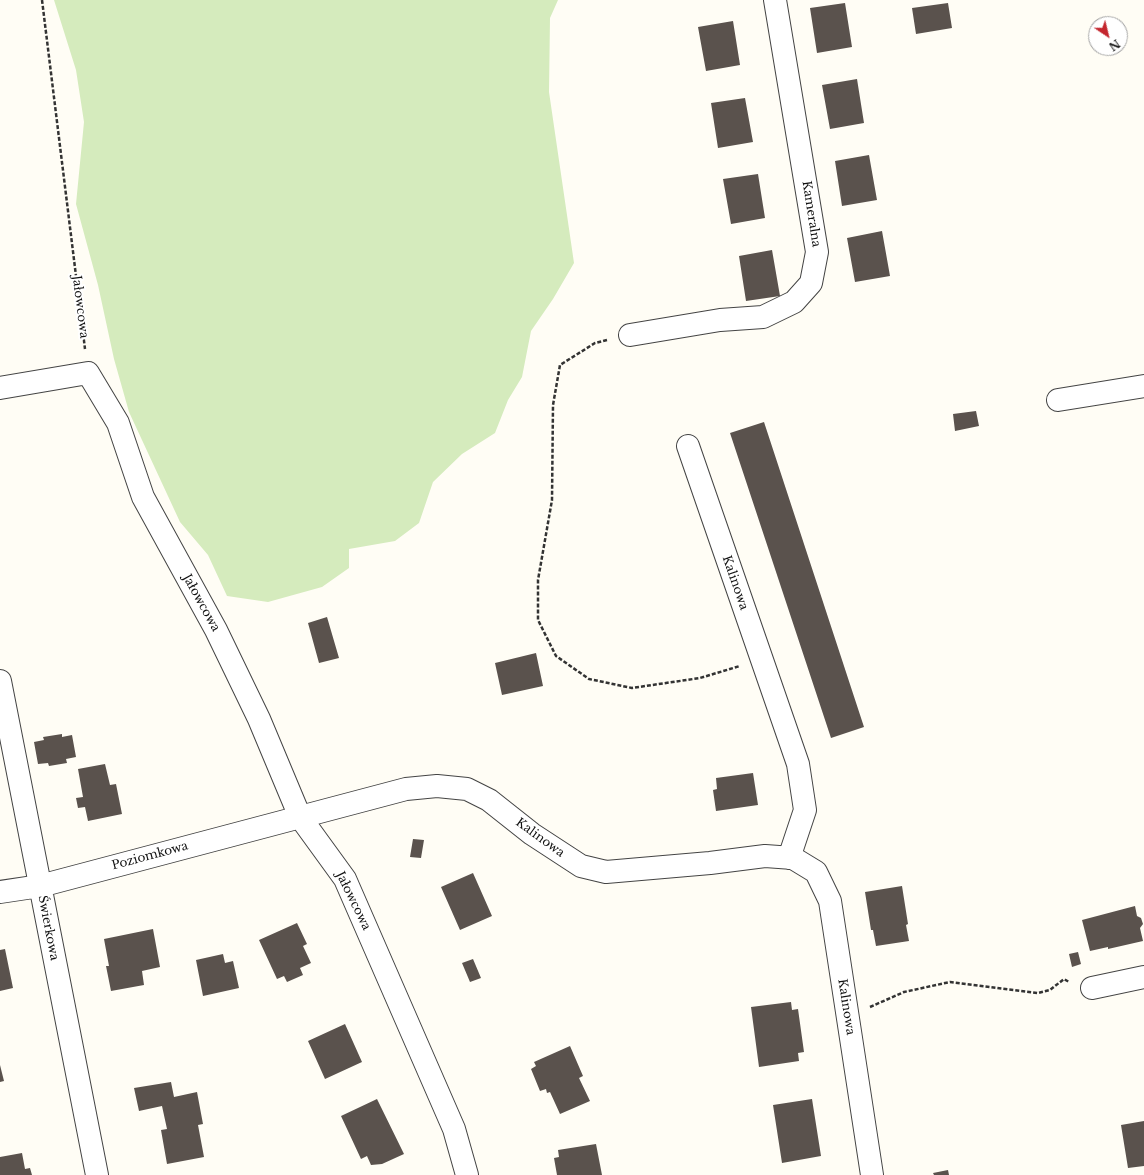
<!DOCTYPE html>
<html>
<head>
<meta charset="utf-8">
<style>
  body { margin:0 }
  #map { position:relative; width:1144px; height:1175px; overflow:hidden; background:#fffdf5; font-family:"Libre Baskerville",serif }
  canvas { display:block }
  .north { position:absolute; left:1088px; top:16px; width:40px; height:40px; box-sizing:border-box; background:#fff; border:1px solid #a0a0a0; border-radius:50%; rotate:145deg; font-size:11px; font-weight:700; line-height:16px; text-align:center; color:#111 }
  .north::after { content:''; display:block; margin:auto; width:14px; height:18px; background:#c4262e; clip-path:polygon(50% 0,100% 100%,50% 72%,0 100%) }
</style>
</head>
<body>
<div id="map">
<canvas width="1144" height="1175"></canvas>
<div class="north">N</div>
</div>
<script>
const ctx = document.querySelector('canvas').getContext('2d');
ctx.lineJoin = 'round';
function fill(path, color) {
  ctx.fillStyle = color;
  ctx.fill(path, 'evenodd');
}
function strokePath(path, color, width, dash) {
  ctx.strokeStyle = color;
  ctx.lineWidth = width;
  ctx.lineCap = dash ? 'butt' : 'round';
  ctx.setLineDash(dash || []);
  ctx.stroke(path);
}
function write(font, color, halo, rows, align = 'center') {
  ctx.font = font + ' "Libre Baskerville",serif';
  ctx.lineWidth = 4;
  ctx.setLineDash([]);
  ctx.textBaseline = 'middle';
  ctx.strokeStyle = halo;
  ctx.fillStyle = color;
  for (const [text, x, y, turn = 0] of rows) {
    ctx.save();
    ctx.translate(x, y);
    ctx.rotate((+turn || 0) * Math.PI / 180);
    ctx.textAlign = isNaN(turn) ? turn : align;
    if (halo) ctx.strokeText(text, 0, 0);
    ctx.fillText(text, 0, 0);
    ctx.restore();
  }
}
const green = new Path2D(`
  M54,0H558L550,18L549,92L574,263L553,299L531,331L522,377L508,400L495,433L462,454L433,482L419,523L395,541L349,549V568L322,587L268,602L227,596L208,555L180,522L129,412L114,359L98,285L76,204L84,122L76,70Z`);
const building = new Path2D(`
  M845,3L852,47L817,53L810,8Z
  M948,3L952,28L916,34L912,8Z
  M733,21L740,65L706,71L698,27Z
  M857,79L864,123L830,129L822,85Z
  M745,98L753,142L718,148L711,103Z
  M869,155L877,200L842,206L835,161Z
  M758,174L765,218L731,224L723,179Z
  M882,231L890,276L855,282L847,238Z
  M772,250L780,296L746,301L739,256Z
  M976,411L979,426L955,431L953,414Z
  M764,422L864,727L831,738L730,433Z
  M327,617L339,658L319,663L308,623Z
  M536,653L543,686L502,695L495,663Z
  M62,734V737L72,735L76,757L66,759L67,763L49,766L48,763L38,764L34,742L44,740L43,737Z
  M105,764L110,785L116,784L122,814L88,821L85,807L78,808L76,798L83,797L78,769Z
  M753,773L758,805L716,811L713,790L717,789L716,778Z
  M413,839L424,840L421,858L410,857Z
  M473,873L492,916L460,930L441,887Z
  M902,886L908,924L906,925L909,941L876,946L873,930H871L865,892Z
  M1135,906L1137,916L1141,918L1143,924L1140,928L1143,941L1108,949V947L1090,951L1082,920Z
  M297,923L307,944L303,946L311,963L300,968L303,975L287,982L284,976L277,979L259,940Z
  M153,929L160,967L142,971L144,985L111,991L106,966H109L104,939Z
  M5,949L13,988L0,991V950Z
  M1078,952L1081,964L1072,967L1069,954Z
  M223,954L225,963L233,961L239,988L203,996L196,960Z
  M473,959L481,978L470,982L462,963Z
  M791,1002L792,1010L798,1009L804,1052L798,1053L799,1061L759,1067L751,1007Z
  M345,1024L362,1062L325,1079L308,1041Z
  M570,1046L583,1076L579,1078L590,1101L560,1114L550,1092L547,1093L546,1089L540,1091L531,1069L536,1066L534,1062Z
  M0,1065L4,1081L0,1082Z
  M171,1082L174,1097L197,1092L203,1124L198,1125L204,1157L167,1164L161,1130L167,1129L162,1106L139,1111L134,1088Z
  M377,1099L404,1154L382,1164L371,1165L367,1156L361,1159L341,1116Z
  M812,1099L821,1156L782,1163L773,1105Z
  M1144,1121V1166L1128,1168L1121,1125Z
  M596,1144L602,1175H557L554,1158L559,1157L558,1150Z
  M22,1153L25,1169L30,1168L32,1175H0V1157Z
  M948,1170L949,1175H934L933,1173Z`);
const path = new Path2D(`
  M42,0L85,349
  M607,340L595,343L560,365L553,405L552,500L538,580V620L556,656L589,679L632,688L700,678L740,666
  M870,1007L904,992L950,982L1038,993L1050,990L1064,979L1069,982`);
const minor = new Path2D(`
  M630,335L720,320L763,317L794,302L811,283L817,252L775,0
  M0,388L88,373L118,423L143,497L216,630L259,719L300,817L345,879L454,1129L467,1175
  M1058,400L1144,386
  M688,446L798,764L805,810L789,858
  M0,681L97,1175
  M0,892L40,886L406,789L437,786L467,789L489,800L532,834L581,866L606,872L710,863L765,856L793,858L816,872L830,901L872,1175
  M1092,988L1144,977`);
const streetNames = [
  ["Kameralna",811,214,81],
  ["Jałowcowa",80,307,83],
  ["Kalinowa",735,583,71],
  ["Jałowcowa",201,603,61],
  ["Kalinowa",540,838,36],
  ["Poziomkowa",150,856,-15],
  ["Jałowcowa",353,901,64],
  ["Świerkowa",48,928,79],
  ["Kalinowa",846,1007,81]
];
fill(green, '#d5ebbd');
fill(building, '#5a524d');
strokePath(minor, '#444', 24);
strokePath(path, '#333', 2.5, [4, 2]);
strokePath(minor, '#fff', 22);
write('12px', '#111', '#fff', streetNames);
</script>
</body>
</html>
